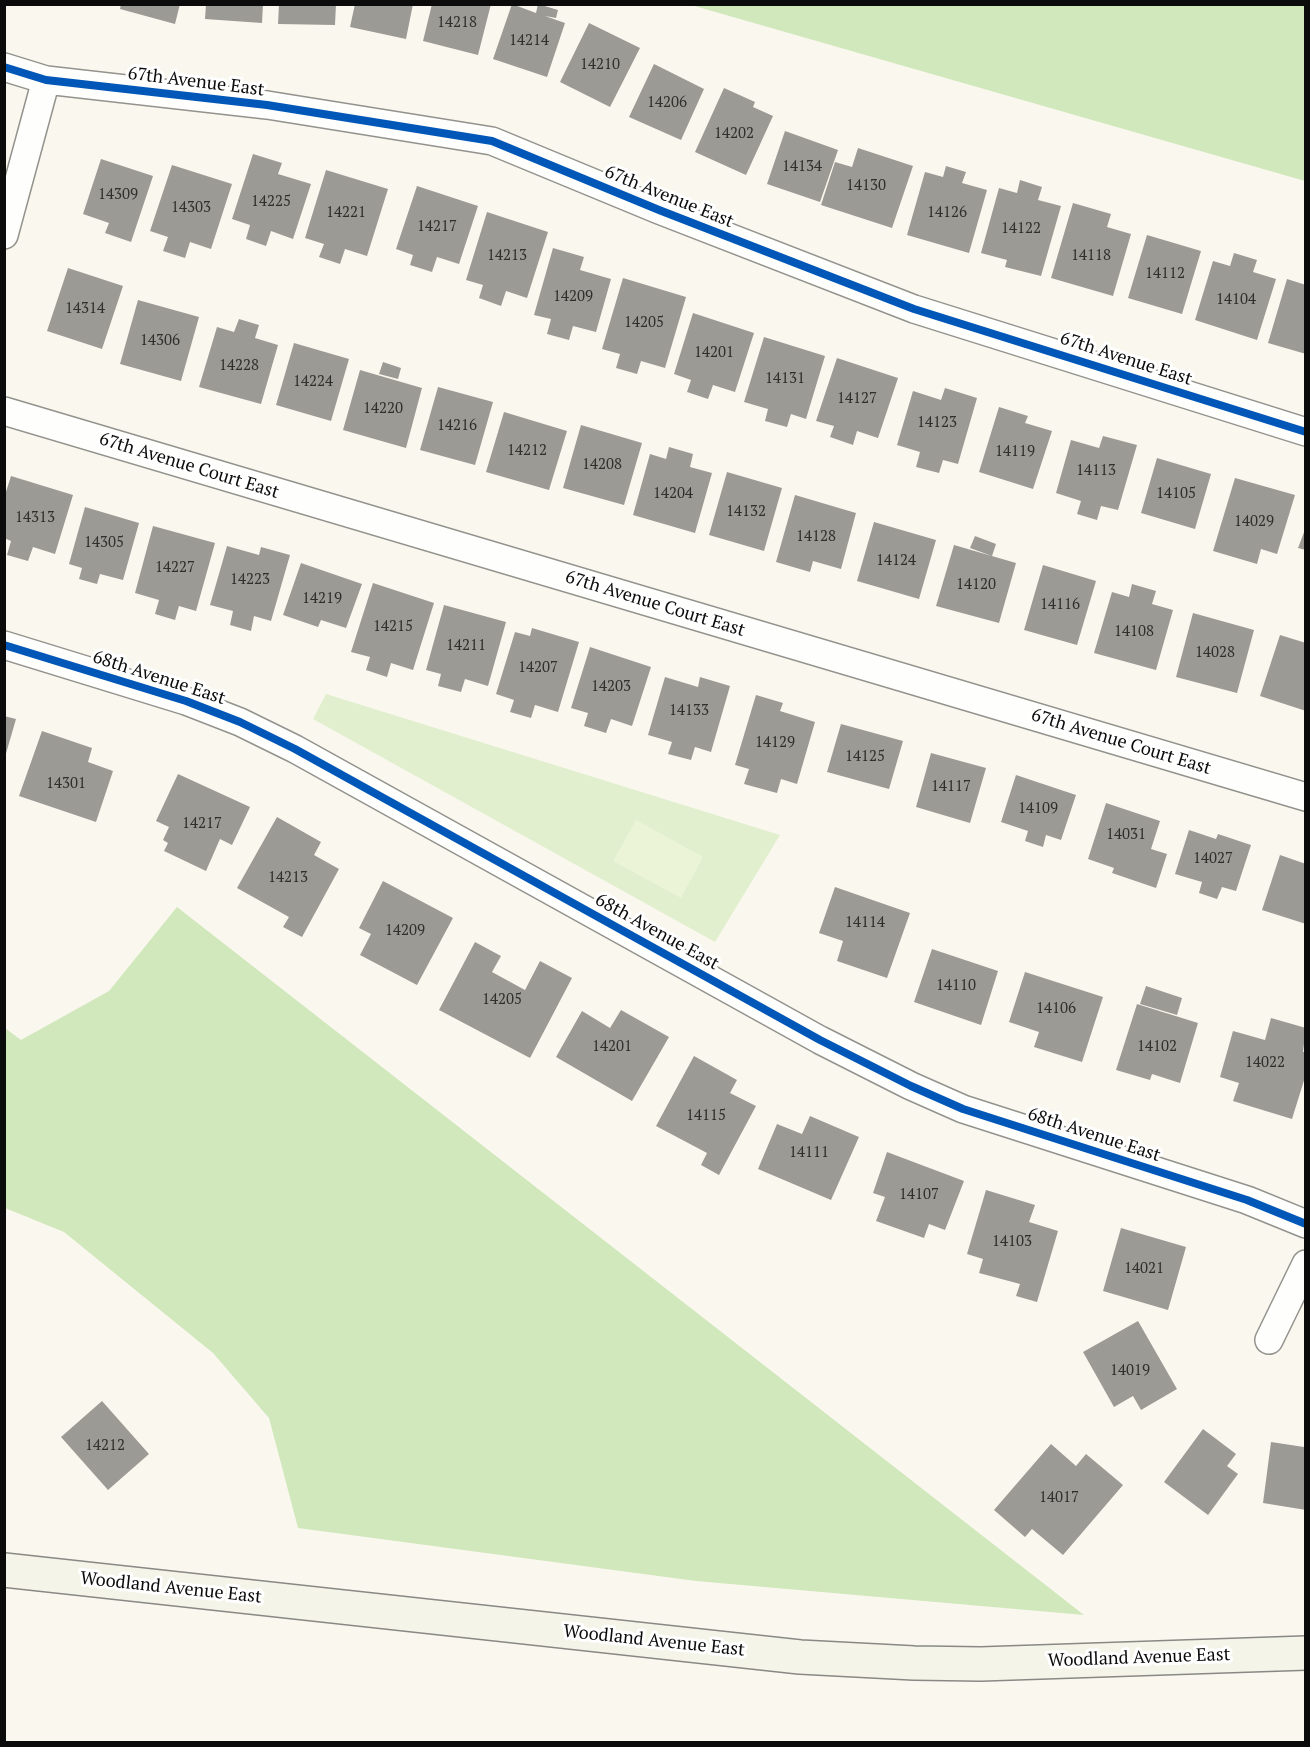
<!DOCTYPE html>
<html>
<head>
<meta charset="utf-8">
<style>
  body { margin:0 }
  #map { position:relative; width:1310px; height:1747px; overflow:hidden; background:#faf8ee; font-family:"PT Serif",serif }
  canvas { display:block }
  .frame { position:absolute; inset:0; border:6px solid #0b0b0b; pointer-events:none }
</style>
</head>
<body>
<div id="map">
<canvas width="1310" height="1747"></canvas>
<div class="frame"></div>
</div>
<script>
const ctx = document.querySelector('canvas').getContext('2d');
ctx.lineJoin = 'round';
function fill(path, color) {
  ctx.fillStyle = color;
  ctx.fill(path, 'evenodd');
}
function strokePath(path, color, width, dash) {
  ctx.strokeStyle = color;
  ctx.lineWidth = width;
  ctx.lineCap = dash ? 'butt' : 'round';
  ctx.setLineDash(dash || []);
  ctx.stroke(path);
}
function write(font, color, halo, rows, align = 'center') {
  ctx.font = font + ' "PT Serif",serif';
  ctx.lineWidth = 6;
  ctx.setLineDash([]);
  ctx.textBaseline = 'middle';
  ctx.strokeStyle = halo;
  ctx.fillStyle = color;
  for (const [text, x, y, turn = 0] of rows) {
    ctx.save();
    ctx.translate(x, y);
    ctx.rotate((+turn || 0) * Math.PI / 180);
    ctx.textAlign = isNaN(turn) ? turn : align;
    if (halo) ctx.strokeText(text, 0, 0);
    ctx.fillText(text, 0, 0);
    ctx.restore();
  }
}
const green = new Path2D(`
  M326,694L780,835L715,942L313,719Z`);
const forest = new Path2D(`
  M691,5H1305V181Z
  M177,907L1084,1615L696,1581L298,1528L269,1418L213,1353L64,1232L5,1208V1028L21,1040L109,991Z`);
const pitch = new Path2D(`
  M636,820L703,857L681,898L613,861Z`);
const building = new Path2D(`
  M121,4H180L175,24L120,9Z
  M206,4H263L262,23L205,19Z
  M279,4H336L335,25L278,24Z
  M355,4H413L406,39L350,27Z
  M432,4H491L478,55L423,41Z
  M512,4L536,13L538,4L558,10L556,18L545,16L565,23L547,77L493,59Z
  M589,23L640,48L610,107L560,82Z
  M654,64L704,89L681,140L629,117Z
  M724,88L755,102L753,107L773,116L746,175L695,152Z
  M785,131L838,150L820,202L767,184Z
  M858,148L913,166L892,228L821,205L835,162L852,167Z
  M253,154L282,163L278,174L311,184L293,239L271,231L266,246L246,239L250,225L232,219Z
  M101,159L153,176L131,242L105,233L109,223L83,214Z
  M172,165L232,184L211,249L190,242L185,258L163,251L168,237L150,231Z
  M946,166L966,172L962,183L987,190L969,253L907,235L925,172L943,177Z
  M326,170L388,189L367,256L345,249L340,264L319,257L324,244L305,238Z
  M1020,180L1042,187L1038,200L1061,206L1041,276L1005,267L1007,260L981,253L999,188L1017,193Z
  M417,186L478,206L459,264L437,257L432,272L410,265L413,255L396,249Z
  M1073,203L1111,214L1107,227L1131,234L1113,296L1051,278Z
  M487,212L548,232L527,298L506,291L501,306L479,298L483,285L466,280Z
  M1147,235L1201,251L1182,314L1128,298Z
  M553,248L584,257L580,270L611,279L596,332L573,326L569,340L547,334L551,319L534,315Z
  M1234,253L1257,260L1253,272L1276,279L1257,340L1195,320L1213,261L1230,266Z
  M68,268L123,286L102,349L47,331Z
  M623,278L686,297L665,368L641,361L637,374L616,368L620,354L602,349Z
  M1287,279L1306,285V354L1268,343Z
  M138,300L199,317L181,381L120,364Z
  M693,313L754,333L735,392L713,385L708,399L687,392L691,380L674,374Z
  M239,319L259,325L255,338L278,345L261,404L199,387L217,327L234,332Z
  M764,337L825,356L806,419L791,414L787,427L765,421L768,409L744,402Z
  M294,343L349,359L331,421L276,405Z
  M837,358L898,378L878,438L857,431L853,445L830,437L834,426L816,421Z
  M383,362L401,368L398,379L379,374Z
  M360,370L422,388L406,448L343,430Z
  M438,387L493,402L475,465L420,450Z
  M945,388L977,398L958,464L943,460L939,473L916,467L920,452L897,445L913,391L941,400Z
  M999,407L1028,416L1025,423L1052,431L1033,489L979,472Z
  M504,412L567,431L549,490L486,472Z
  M581,425L642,443L624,505L563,488Z
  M1103,436L1137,445L1118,510L1101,506L1097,520L1077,514L1081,501L1056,493L1071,440L1099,448Z
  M669,447L693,454L690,467L712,473L695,533L633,515L650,454L666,459Z
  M1157,458L1211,474L1195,529L1141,513Z
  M727,472L782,488L764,551L709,535Z
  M11,476L73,495L55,554L33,547L28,561L7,555L11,541L4,538V498Z
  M1235,478L1295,495L1277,554L1261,549L1257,564L1213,551Z
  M795,495L856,513L841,569L813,561L810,572L776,562Z
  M85,507L139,523L123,580L100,574L97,584L79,579L82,568L69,564Z
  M874,522L936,540L919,599L857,581Z
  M153,526L215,543L196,611L179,606L175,620L155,614L159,600L135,593Z
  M1306,527V550L1298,548Z
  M975,536L996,544L992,556L970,548Z
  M954,545L1016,563L999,623L936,606Z
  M227,546L259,555L261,547L290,555L271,621L254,616L251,631L230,625L233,611L210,605Z
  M301,563L362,584L346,628L321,620L318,627L283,615Z
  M1043,565L1096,581L1077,645L1024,630Z
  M373,583L434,603L413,670L391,663L387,677L366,670L370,657L351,652Z
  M1132,584L1156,591L1152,604L1173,610L1156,670L1094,653L1112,592L1129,597Z
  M444,605L506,622L488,686L465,679L461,692L438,686L441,674L426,670Z
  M1193,613L1254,630L1237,693L1176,677Z
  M532,628L579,642L558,712L535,705L531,718L510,712L514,700L496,694L515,632L530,636Z
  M1280,635L1306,643V711L1260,696Z
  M590,647L651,667L632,726L611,719L606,733L584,726L588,713L571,708Z
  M665,677L698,687L700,677L730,686L711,752L695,747L691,760L668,754L672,742L648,735Z
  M756,695L783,703L780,711L815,722L797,784L781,779L777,793L744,784L749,769L735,765Z
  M4,716L16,719L5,757H4Z
  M841,724L903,741L889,789L827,772Z
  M42,731L92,748L88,762L113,771L96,822L19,796Z
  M931,753L986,768L970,823L916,807Z
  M178,774L250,807L232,845L220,839L206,871L164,851L168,843L163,840L169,827L156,821Z
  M1016,775L1076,795L1061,840L1046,835L1043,847L1025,841L1028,831L1001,822Z
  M1106,803L1160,821L1151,849L1167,854L1156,888L1112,873L1114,868L1088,859Z
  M277,817L321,842L314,855L339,869L302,937L283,927L289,917L237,888Z
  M1189,830L1216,839L1218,834L1251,845L1236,891L1222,887L1217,899L1199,893L1202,882L1175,874Z
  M1280,855L1306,864V924L1262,910Z
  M383,881L453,918L417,985L360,955L371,934L359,928Z
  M835,887L910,913L887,978L837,961L843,941L819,933Z
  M475,942L501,956L492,972L525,990L540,961L572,978L530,1058L439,1010Z
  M932,949L998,971L981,1025L914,1002Z
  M1025,972L1103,997L1082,1062L1034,1047L1039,1032L1009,1022Z
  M1146,986L1182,998L1177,1015L1140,1004Z
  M1137,1004L1198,1023L1180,1083L1152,1074L1150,1080L1116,1070Z
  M621,1010L669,1037L632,1101L556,1057L582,1011L610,1028Z
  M1271,1018L1306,1028L1303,1052H1306V1074L1292,1119L1233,1101L1239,1083L1220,1077L1233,1031L1265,1040Z
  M694,1056L737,1080L730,1093L756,1106L719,1175L701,1165L707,1153L656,1126Z
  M810,1116L859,1137L831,1200L758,1169L777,1124L802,1134Z
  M887,1152L964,1181L945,1230L929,1224L924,1238L876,1221L885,1197L873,1193Z
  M986,1190L1035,1205L1029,1222L1058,1231L1037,1302L1016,1296L1020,1284L979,1273L983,1259L967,1254Z
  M1121,1228L1186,1247L1168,1310L1103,1291Z
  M1138,1321L1177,1389L1141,1410L1133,1396L1114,1407L1083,1352Z
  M102,1401L149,1454L108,1490L61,1437Z
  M1203,1429L1236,1454L1227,1466L1238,1474L1208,1515L1164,1482Z
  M1271,1442L1304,1447L1306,1510L1263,1503Z
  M1051,1444L1076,1466L1086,1454L1123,1485L1063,1555L1032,1529L1025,1537L994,1510Z`);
const street = new Path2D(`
  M4,67L46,80L267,105L492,141L659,210L914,309L1306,432
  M4,235L46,80
  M4,411L1306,797
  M4,645L186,701L240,722L295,749L820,1040L911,1086L963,1109L1247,1200L1306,1224
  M1269,1340L1306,1264`);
const secondary = new Path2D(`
  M4,1570L800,1657L914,1663L981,1664L1306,1653`);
const cycleway = new Path2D(`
  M4,67L46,80L267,105L492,141L659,210L914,309L1306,432
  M4,645L186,701L240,722L295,749L820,1040L911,1086L963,1109L1247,1200L1306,1224`);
const numberNames = [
  ["14218",457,23],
  ["14214",529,41],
  ["14210",600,65],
  ["14206",667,103],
  ["14202",734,134],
  ["14134",802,167],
  ["14130",866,186],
  ["14309",118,195],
  ["14225",271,202],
  ["14303",191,208],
  ["14221",346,213],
  ["14126",947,213],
  ["14217",437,227],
  ["14122",1021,229],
  ["14213",507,256],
  ["14118",1091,256],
  ["14112",1165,274],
  ["14209",573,297],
  ["14104",1236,300],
  ["14314",85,309],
  ["14205",644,323],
  ["14306",160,341],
  ["14201",714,353],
  ["14228",239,366],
  ["14131",785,379],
  ["14224",313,382],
  ["14127",857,399],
  ["14220",383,409],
  ["14123",937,423],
  ["14216",457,426],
  ["14212",527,451],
  ["14119",1015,452],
  ["14208",602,465],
  ["14113",1096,471],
  ["14204",673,494],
  ["14105",1176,494],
  ["14132",746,512],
  ["14313",35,518],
  ["14029",1254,522],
  ["14128",816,537],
  ["14305",104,543],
  ["14124",896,561],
  ["14227",175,568],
  ["14223",250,580],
  ["14120",976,585],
  ["14219",322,599],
  ["14116",1060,605],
  ["14215",393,627],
  ["14108",1134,632],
  ["14211",466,646],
  ["14028",1215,653],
  ["14207",538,668],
  ["14203",611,687],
  ["14133",689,711],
  ["14129",775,743],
  ["14125",865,757],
  ["14301",66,784],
  ["14117",951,787],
  ["14109",1038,809],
  ["14217",202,824],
  ["14031",1126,835],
  ["14027",1213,859],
  ["14213",288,878],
  ["14114",865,923],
  ["14209",405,931],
  ["14110",956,986],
  ["14205",502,1000],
  ["14106",1056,1009],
  ["14201",612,1047],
  ["14102",1157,1047],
  ["14022",1265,1063],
  ["14115",706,1116],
  ["14111",809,1153],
  ["14107",919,1195],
  ["14103",1012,1242],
  ["14021",1144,1269],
  ["14019",1130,1371],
  ["14212",105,1446],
  ["14017",1059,1498]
];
const streetNames = [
  ["67th Avenue East",196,82,7],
  ["67th Avenue East",669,197,22],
  ["67th Avenue East",1126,359,18],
  ["67th Avenue Court East",189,466,17],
  ["67th Avenue Court East",655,604,17],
  ["68th Avenue East",159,678,18],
  ["67th Avenue Court East",1121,742,17],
  ["68th Avenue East",657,932,29],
  ["68th Avenue East",1094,1135,18],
  ["Woodland Avenue East",171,1588,6],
  ["Woodland Avenue East",654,1641,6],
  ["Woodland Avenue East",1139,1658,-2]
];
fill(green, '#e1efce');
fill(forest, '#d1e7bc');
fill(pitch, '#ebf4d7');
fill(building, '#9c9a94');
strokePath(street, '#93928d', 30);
strokePath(secondary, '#898884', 36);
strokePath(street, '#fefefc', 27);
strokePath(secondary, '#f4f4e8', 33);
strokePath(cycleway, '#0057b8', 8);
write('15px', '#2f2f2d', null, numberNames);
write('18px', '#0b0b0b', '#fff', streetNames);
</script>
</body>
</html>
